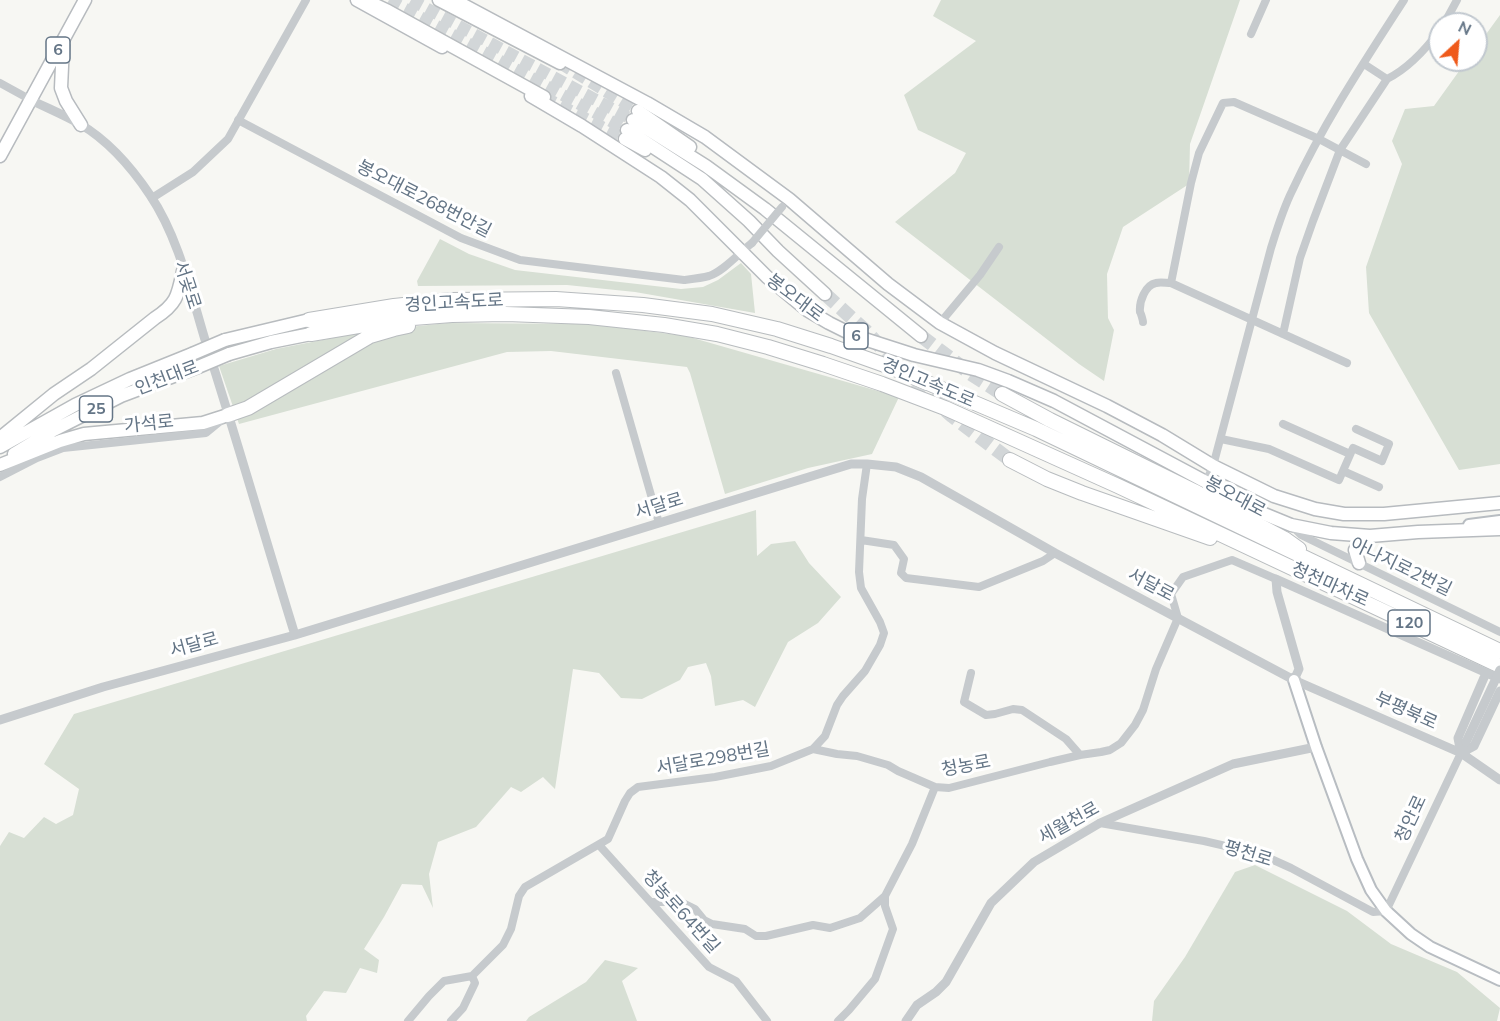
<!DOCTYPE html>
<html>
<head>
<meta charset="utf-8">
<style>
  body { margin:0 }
  #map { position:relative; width:1500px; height:1021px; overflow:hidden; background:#f7f7f3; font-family:Mulish,sans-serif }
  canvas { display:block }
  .north { position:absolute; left:1428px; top:12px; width:60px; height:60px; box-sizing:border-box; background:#fff; border:2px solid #c1c8cf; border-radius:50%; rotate:26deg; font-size:16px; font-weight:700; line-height:24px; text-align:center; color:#647586 }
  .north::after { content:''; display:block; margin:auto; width:21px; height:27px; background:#ef5a1b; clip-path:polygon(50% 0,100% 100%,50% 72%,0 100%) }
</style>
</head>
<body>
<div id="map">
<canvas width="1500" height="1021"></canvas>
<div class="north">N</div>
</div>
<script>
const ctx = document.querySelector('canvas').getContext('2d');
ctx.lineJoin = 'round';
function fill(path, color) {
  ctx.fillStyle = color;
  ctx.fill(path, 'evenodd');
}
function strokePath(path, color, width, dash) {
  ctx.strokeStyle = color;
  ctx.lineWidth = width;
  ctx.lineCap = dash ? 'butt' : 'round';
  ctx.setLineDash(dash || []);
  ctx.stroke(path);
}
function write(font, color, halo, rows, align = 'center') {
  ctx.font = font + ' Mulish,"Noto Sans KR",sans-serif';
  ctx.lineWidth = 6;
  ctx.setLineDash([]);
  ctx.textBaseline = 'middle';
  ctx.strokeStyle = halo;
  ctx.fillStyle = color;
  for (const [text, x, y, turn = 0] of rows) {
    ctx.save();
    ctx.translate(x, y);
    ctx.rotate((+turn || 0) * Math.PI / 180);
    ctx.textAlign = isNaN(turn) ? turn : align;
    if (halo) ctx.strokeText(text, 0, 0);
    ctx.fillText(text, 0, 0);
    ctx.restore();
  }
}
const green = new Path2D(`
  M941,0H1240L1190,144L1189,184L1123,227L1107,274L1108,318L1114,330L1104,381L1079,364L895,222L955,173L966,153L918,130L904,95L976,41L933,16Z
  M1500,15V464L1459,470L1369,313L1366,267L1402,164L1392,141L1405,109L1434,106L1467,60H1476V48Z
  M440,239L469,254L515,270L681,289L703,287L718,280L741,263L751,274L755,313L635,292L567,285L418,286L417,281Z
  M447,323L590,324L686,336L899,397L872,454L808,468L725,494L690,373L687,367L551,351L507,352L239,424L219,366L276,349L363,332Z
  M756,510L757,556L771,544L795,541L809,563L841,597L818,623L788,642L755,707L743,700L715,706L711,676L706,663L688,667L680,680L642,699L621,698L599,673L573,669L555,789L543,777L521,792L511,787L476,827L438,842L429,874L433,908L422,885L402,884L384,917L364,949L379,960L377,973L360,968L346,993L324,991L306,1016L307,1021H0V846L9,832L24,838L44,817L56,824L73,815L79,789L44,764L74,714Z
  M1255,865L1347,911L1391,944L1457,972L1500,1008L1497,1021H1152L1154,1001L1185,957L1235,872Z
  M605,960L638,968L622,981L637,1021H526L529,1017L586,982Z`);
const trunkTunnel = new Path2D(`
  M389,0L627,130
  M411,0L633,120
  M560,63L638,111
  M544,97L625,139`);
const motorwayTunnel = new Path2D(`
  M825,294L866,331L905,374L952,416L1010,460
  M921,336L971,374L1002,394`);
const minor = new Path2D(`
  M1444,24L1457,0
  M1251,34L1266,0
  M1364,64L1387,79
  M0,83L31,100
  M238,120L461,238L520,260L684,280C692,279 701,278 709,276C724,271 739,253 752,243
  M152,198L193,172L228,139L306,0
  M1171,283L1191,183L1199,153L1223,103L1234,102L1319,139L1366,164
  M1143,322C1143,321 1141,313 1140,312C1139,302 1145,285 1156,283C1160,282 1166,283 1171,283L1347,363
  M940,323L980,275L999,247
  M1283,334L1300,258L1313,221L1340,150L1387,79C1409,68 1426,49 1440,30
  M616,373L659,523
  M1283,424L1350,454
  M1221,439L1269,449L1339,480L1353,448L1382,461L1389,444L1356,429
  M1343,471L1379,487
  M0,477L37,458L63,448L206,433L223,419
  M1206,482L1213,466L1271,248C1277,229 1283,209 1292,191C1323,124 1364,62 1404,0
  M1292,526L1301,535L1500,632
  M861,540L894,545L904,559L901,573L906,578L979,587L1043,561L1055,553
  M971,673L964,702L986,715L995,714L1013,709L1022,710L1066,739L1080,755
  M813,749L837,754L857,756L888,765L898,771L935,787
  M1100,823L1204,841L1260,854L1291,868L1373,912L1386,911L1461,753
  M599,845L709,967L736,981L767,1021
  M652,902H681L695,909L704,920L712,924L745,929L756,936H766L813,925L830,928L860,918L885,896
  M408,1021L429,996L444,981L472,976L503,945L511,929L519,896L525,887L608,839L625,801L630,793L638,787L715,777L771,766L813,749L825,736L837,705L843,696L865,671L880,645L884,633L880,622L861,588L859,572L862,499L867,464
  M451,1021L463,1008L475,983L472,976
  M838,1021L849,1010L875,979L893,929L885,906V896L912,844L935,787L949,788L1050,762L1080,755L1101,752L1110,750L1121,743L1135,725L1143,710L1156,669L1178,618L1171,594L1183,577L1232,560L1276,579`);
const tertiary = new Path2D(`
  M31,100C47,108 64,115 80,124C107,140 132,168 150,195C179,238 191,294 206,343C237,440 265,538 295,635
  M1294,680L1299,669L1277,592L1276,579L1500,679
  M0,720L103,687L295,635L851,464H867L896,467L921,477L1055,553L1294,680L1461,753L1500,780
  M1461,753L1458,738L1486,673
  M1461,753L1474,746L1500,691
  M906,1021L917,1005L936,992L946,982L991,903L1034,862L1100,823L1233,764L1316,747`);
const secondary = new Path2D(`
  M1469,525L1500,521
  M1294,680L1316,747L1357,859L1371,890L1386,911L1411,934L1430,947L1500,980`);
const primary = new Path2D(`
  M357,0L442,47
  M454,0L647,103L705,137L789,199L888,284L940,323L995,353L1107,406L1162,435L1213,466L1274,496L1315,509L1344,514H1384L1500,503
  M63,45L61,88L66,101L81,125
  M531,96L582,126L661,177L690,200L767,277L807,310L829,323L855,336L914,355L978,370L1008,381L1054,401L1206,482L1252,509L1291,525L1331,533L1370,536L1418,532L1500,529
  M0,156L85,0
  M1359,563L1355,550L1359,543L1370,536`);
const trunk = new Path2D(`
  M365,0L388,11L544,97
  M439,0L560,63
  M638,111L690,147
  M633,120L706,166L765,209L921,336
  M627,130L702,179L749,221L778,251L825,294
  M625,139L645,150
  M225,340L309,320
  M229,354L271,342L311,334
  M0,438L54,394L91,369L155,318C177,304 178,295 183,271
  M0,447L75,405L130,379L192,354
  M14,454L52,431L121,396L198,367
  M0,465L60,441L84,434L203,423L228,415`);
const motorway = new Path2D(`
  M309,320L394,306L451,300L556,299L643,305L712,314L777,329L831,346L890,367L1036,429L1500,651
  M311,334L400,319L452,315L506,314L589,317L664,325L717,334L768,347L823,364L882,384L945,408L1118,486L1500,666
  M1002,394L1050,420L1194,491L1285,539L1299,549
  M228,415L248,408L370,336L394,329L408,326
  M1010,460L1047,479L1082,493L1210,538`);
const minorBridge = new Path2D(`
  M752,243L782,207`);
const tertiaryBridge = new Path2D(`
  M1466,742L1500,670`);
const trunkBridge = new Path2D(`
  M192,354L225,340
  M198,367L229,354`);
const shields = [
  [58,50,24],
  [856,336,24],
  [96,409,33],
  [1409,623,42]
];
const shieldNames = [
  ["6",58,50],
  ["6",856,336],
  ["25",96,409],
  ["120",1409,623]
];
const streetNames = [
  ["봉오대로268번안길",424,199,27],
  ["서곶로",187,285,72],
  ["봉오대로",795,298,37],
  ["경인고속도로",454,303,-3],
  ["인천대로",167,378,-21],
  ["경인고속도로",928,383,23],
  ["가석로",149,424,-6],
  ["봉오대로",1235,497,28],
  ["서달로",659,506,-17],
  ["아나지로2번길",1401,567,26],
  ["서달로",1151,585,28],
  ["청천마차로",1330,585,24],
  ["서달로",194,645,-15],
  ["부평북로",1406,711,24],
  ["서달로298번길",713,759,-10],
  ["청농로",966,766,-11],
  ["청안로",1411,819,-65],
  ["세월천로",1069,823,-29],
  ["평천로",1248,854,17],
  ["청농로64번길",681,912,48]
];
fill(green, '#d7dfd4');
strokePath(trunkTunnel, '#d2d6d8', 12, [12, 6]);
strokePath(motorwayTunnel, '#d2d6d8', 14, [14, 7]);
strokePath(secondary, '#b8bdc2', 14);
strokePath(primary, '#b7bbbf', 15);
strokePath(trunk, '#b8bcbf', 15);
strokePath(motorway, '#b8bcbf', 16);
strokePath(minor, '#c6cacd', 8);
strokePath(tertiary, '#c6cacd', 9);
strokePath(secondary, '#fff', 10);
strokePath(primary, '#fff', 12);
strokePath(trunk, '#fff', 12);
strokePath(motorway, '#fff', 14);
strokePath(trunkBridge, '#b8bcbf', 15, []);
strokePath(minorBridge, '#c6cacd', 8);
strokePath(tertiaryBridge, '#c6cacd', 9);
strokePath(trunkBridge, '#fff', 12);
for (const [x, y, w] of shields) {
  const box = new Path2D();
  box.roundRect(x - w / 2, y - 13, w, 26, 4.5);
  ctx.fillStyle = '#fff';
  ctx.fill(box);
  strokePath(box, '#647586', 1.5);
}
write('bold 16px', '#647586', null, shieldNames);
write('18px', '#647586', '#fff', streetNames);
</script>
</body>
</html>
